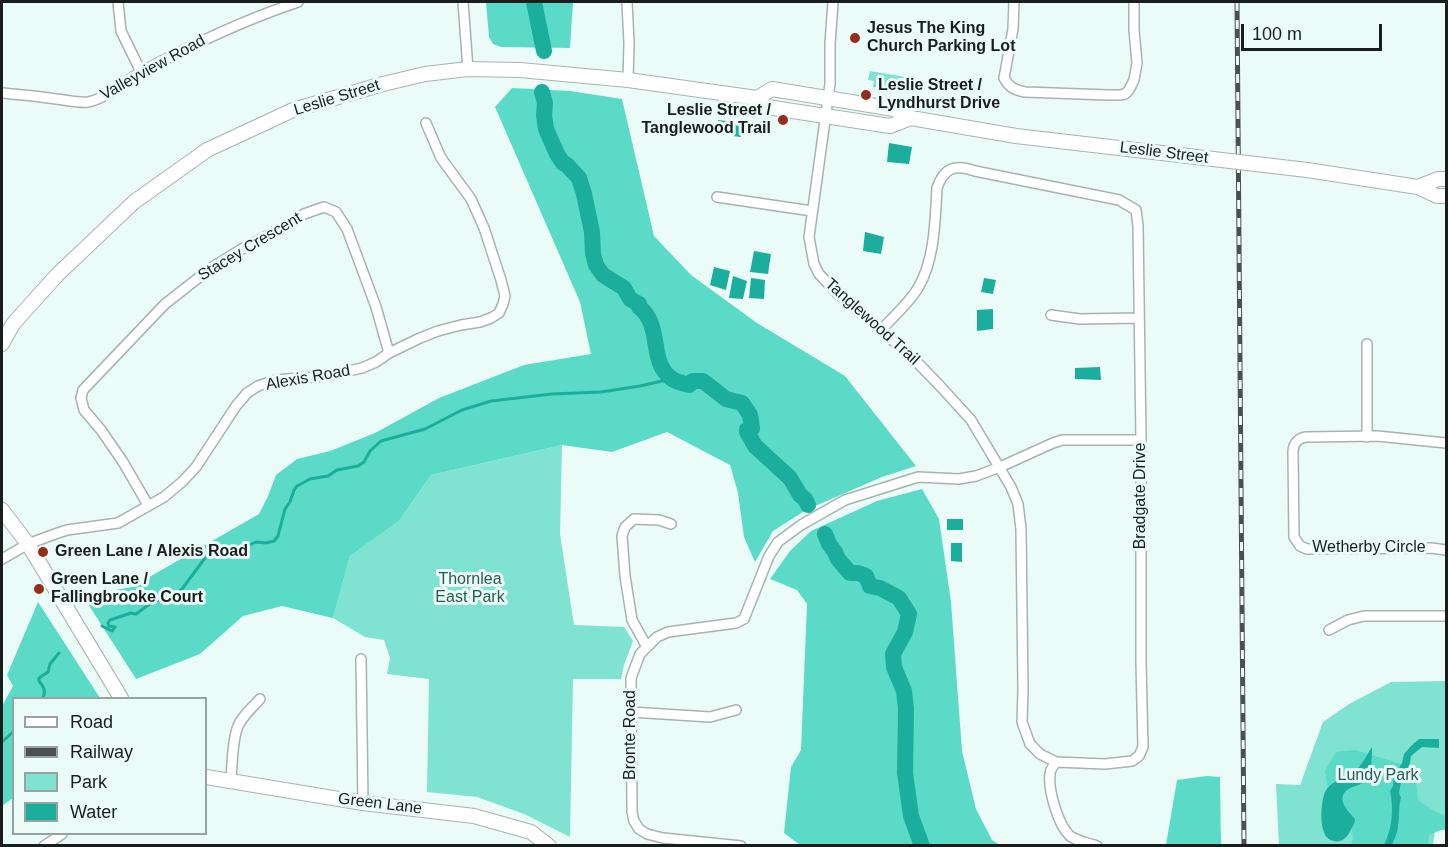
<!DOCTYPE html>
<html>
<head>
<meta charset="utf-8">
<style>
  body { margin:0 }
  #map { position:relative; width:1448px; height:847px; overflow:hidden; background:#ebfbf7; font-family:Helvetica,sans-serif }
  canvas { display:block }
  .frame { position:absolute; inset:0; border:3px solid #191e1d; pointer-events:none }
  .legend { position:absolute; left:12px; top:697px; width:195px; height:138px; box-sizing:border-box; background:#ebfbf7; border:2px solid #97a3a0; margin:0; padding:8px 10px; list-style:none; font-size:18px; color:#191e1d }
  .legend li { display:flex; align-items:center; gap:12px; height:30px }
  .legend b { width:30px; border:2px solid #97a3a0 }
  .scale { position:absolute; left:1241px; top:24px; width:141px; height:27px; box-sizing:border-box; border:3px solid #191e1d; border-top:0; padding-left:8px; font-size:18px; line-height:21px; white-space:nowrap; color:#191e1d; -webkit-text-stroke:4px #ebfbf7; paint-order:stroke }
</style>
</head>
<body>
<div id="map">
<canvas width="1448" height="847"></canvas>
<div class="frame"></div>
<ul class="legend">
<li><b style="height:8px;background:#fff"></b>Road</li>
<li><b style="height:8px;background:#49504f"></b>Railway</li>
<li><b style="height:16px;background:#80e2d1"></b>Park</li>
<li><b style="height:16px;background:#1cae9c"></b>Water</li>
</ul>
<div class="scale">100 m</div>
</div>
<script>
const ctx = document.querySelector('canvas').getContext('2d');
ctx.lineJoin = 'round';
function fill(path, color) {
  ctx.fillStyle = color;
  ctx.fill(path, 'evenodd');
}
function strokePath(path, color, width, dash) {
  ctx.strokeStyle = color;
  ctx.lineWidth = width;
  ctx.lineCap = dash ? 'butt' : 'round';
  ctx.setLineDash(dash || []);
  ctx.stroke(path);
}
function write(font, color, halo, rows, align = 'center') {
  ctx.font = font + ' Helvetica,sans-serif';
  ctx.lineWidth = 6;
  ctx.setLineDash([]);
  ctx.textBaseline = 'middle';
  ctx.strokeStyle = halo;
  ctx.fillStyle = color;
  for (const [text, x, y, turn = 0] of rows) {
    ctx.save();
    ctx.translate(x, y);
    ctx.rotate((+turn || 0) * Math.PI / 180);
    ctx.textAlign = isNaN(turn) ? turn : align;
    if (halo) ctx.strokeText(text, 0, 0);
    ctx.fillText(text, 0, 0);
    ctx.restore();
  }
}
const green = new Path2D(`
  M870,71L906,77L904,91L897,92L873,87L874,81L868,80Z
  M562,445L560,534L574,625L624,627L633,641L624,665L621,679H573L570,837L524,814L477,797L427,792L429,679L387,674L390,658L384,640L365,637L333,618L350,556L399,521L431,475Z
  M1446,681V830H1435L1433,845H1279L1276,784L1300,785L1323,722L1349,704L1391,682Z`);
const forest = new Path2D(`
  M486,2H573L570,48L501,47L493,44L489,37Z
  M512,88L570,91L622,99L654,236L691,275L757,323L845,376L916,466L882,477L806,510L773,531L755,562L744,537L738,493L730,465L667,432L612,452L562,445L431,475L399,521L350,556L333,618L282,606L243,616L200,654L136,679L83,596L132,587L259,514L268,496L276,475L297,459L330,451L375,433L439,398L524,365L591,354L580,302L495,107Z
  M922,489L939,519L951,602L962,751L976,809L992,840L1000,845H800L784,833L791,767L801,750L807,604L797,590L770,579L790,551L811,531L877,501Z
  M38,602L100,698H14L13,798L2,806V706L13,686L7,675Z
  M1355,750L1408,766L1415,775L1418,800L1434,811L1446,816V828L1429,835L1428,845H1351L1353,838L1351,821L1330,801L1325,771L1336,752Z
  M1207,776L1220,777L1221,845H1166L1177,780Z`);
const water = new Path2D(`
  M718,120L743,123L741,137L716,134Z
  M889,143L912,147L909,164L887,162Z
  M865,232L884,237L881,254L863,251Z
  M754,251L771,254L768,274L750,272Z
  M714,267L730,271L726,290L710,285Z
  M733,276L747,281L743,299L729,298Z
  M751,278L765,280L764,299L749,298Z
  M984,278L996,280L993,294L981,292Z
  M993,309V329L977,331V310Z
  M1100,367L1101,380L1075,379V368Z
  M947,519H963V530H947Z
  M951,543H962V562L951,561Z
  M1419,739H1439V748L1422,747L1411,756L1410,763L1401,782L1399,793L1401,798C1398,807 1400,816 1398,825C1398,833 1394,839 1392,845H1384C1392,829 1394,809 1390,791L1393,786L1394,776L1402,763L1404,754L1411,746Z
  M1372,747C1372,757 1372,770 1366,779C1363,785 1355,786 1350,788C1334,797 1347,810 1355,819V821C1351,830 1346,844 1334,841C1329,840 1325,837 1324,832C1320,824 1321,804 1324,795C1328,780 1349,778 1359,767C1364,761 1368,753 1372,747Z`);
const stream = new Path2D(`
  M102,626L112,631L115,627L109,626L108,623L110,620L131,613L136,614L151,603L175,595L182,589L205,558L215,555L227,547L247,546L256,542L266,543L274,541L278,536L279,532L285,509L290,502L294,490L297,486L310,479L328,476L337,470L358,466L364,462L370,451L381,441L425,429L462,410L491,401L552,394L601,392L640,386L671,379
  M43,698C46,691 44,687 39,681V678L48,672L50,664L59,653
  M2,742L14,731`);
const river = new Path2D(`
  M534,2L544,51
  M542,92L545,103L544,115L546,129L557,154L563,163L567,165L579,178L584,194L592,232L593,254L596,265L603,275L624,288L630,299L639,304V307C663,325 648,361 671,378C675,382 683,383 689,385L693,381H703L726,399L742,403L750,415L752,428L747,430V432L755,446L790,478L800,495L805,499L808,505
  M825,534L829,544L835,552L838,559L850,573H858L866,576L870,586L880,588L899,598L909,614L905,632L893,654L894,667L904,691L906,709L905,773L911,816L922,846`);
const street = new Path2D(`
  M118,2L121,31L141,72
  M463,2L468,69
  M627,2L629,43L628,80
  M833,2L830,44V84L809,237L814,264L819,274L837,293L911,356L941,387L971,420L1011,487L1018,504L1021,529L1023,690L1022,722L1030,744L1040,754L1056,762L1105,764L1132,761L1139,756L1143,747L1141,663V440L1138,226L1136,210L1119,200L975,171C956,164 944,167 937,188C935,221 935,259 918,288C909,303 893,317 881,330
  M1014,2L1013,29L1004,78C1009,87 1014,90 1025,92L1108,95H1120L1125,94L1129,90L1134,80L1137,63L1134,30V2
  M2,93C20,95 38,96 56,99C67,100 77,103 88,102C106,99 127,79 143,71C193,44 244,20 298,2
  M717,197L812,211
  M1051,315L1080,319L1139,318
  M1367,437V344
  M1446,443L1377,436L1306,437C1298,438 1293,444 1293,452L1294,537L1300,546L1307,549L1431,548L1446,550
  M148,505L123,462L101,430L84,410L81,398L83,390L165,304L211,268L240,250L289,224L304,214L324,207L336,212L347,229L376,307L389,353
  M2,559L28,544L55,534L67,530L118,523L164,497L182,482L196,467L236,406L247,393L258,386L276,380L326,376L362,368L376,362L389,353L420,338L438,331L461,325L480,322L491,318L499,313L503,304L505,296L501,280L484,228L471,199L441,158L426,123
  M1329,630L1348,620L1364,616H1446
  M647,647L632,620L625,576L622,536L625,527L634,519L659,520L671,524
  M361,659L363,803
  M631,712L710,717L736,710
  M1056,762C1053,766 1050,770 1050,774C1048,790 1058,825 1070,836C1077,841 1088,843 1097,846
  M231,782C232,767 232,744 237,729C240,718 252,708 260,699
  M44,846L62,834
  M741,846L663,838L647,834L639,829L634,821L632,812L631,678L640,654L657,637L668,632L736,623L744,619L769,556L778,542L801,525L845,500L918,477L959,479L976,476L1000,467L1053,443L1062,440H1141`);
const secondary = new Path2D(`
  M757,98L772,89L894,109L911,118L1016,136L1179,155
  M1307,170L1418,187L1437,196H1446
  M1418,187L1438,179H1446
  M2,344L13,324L57,275L134,202L207,150L293,110L383,84L425,74L468,69L520,70L628,80L757,98L767,107L890,126L911,118
  M2,510L28,544L121,698
  M206,777L363,803L474,816L531,832L549,846`);
const rail = new Path2D(`
  M1237,2L1244,846`);
const secondaryBridge = new Path2D(`
  M1179,155L1307,170`);
const markers = [
  [855,38,6,"#962d1c"],
  [866,95,6,"#962d1c"],
  [783,120,6,"#962d1c"],
  [43,552,6,"#962d1c"],
  [39,589,6,"#962d1c"]
];
const poiNames = [
  ["Jesus The King",867,29],
  ["Church Parking Lot",867,47],
  ["Leslie Street /",878,86],
  ["Lyndhurst Drive",878,104],
  ["Leslie Street /",771,111,"right"],
  ["Tanglewood Trail",771,129,"right"],
  ["Green Lane / Alexis Road",55,552],
  ["Green Lane /",51,580],
  ["Fallingbrooke Court",51,598]
];
const streetNames = [
  ["Valleyview Road",153,68,-29],
  ["Leslie Street",337,98,-17],
  ["Leslie Street",1164,153,7],
  ["Stacey Crescent",250,247,-31],
  ["Tanglewood Trail",872,322,42],
  ["Alexis Road",308,378,-10],
  ["Bradgate Drive",1141,496,-90],
  ["Wetherby Circle",1369,548],
  ["Bronte Road",631,735,-90],
  ["Green Lane",380,804,7]
];
const parkNames = [
  ["Thornlea",470,580],
  ["East Park",470,598],
  ["Lundy Park",1378,776]
];
fill(green, '#80e2d1');
fill(forest, '#5adac7');
fill(water, '#1cae9c');
strokePath(stream, '#1cae9c', 3);
strokePath(river, '#1cae9c', 16);
strokePath(street, '#a6b4b1', 12);
strokePath(secondary, '#a6b4b1', 16);
strokePath(street, '#fff', 9);
strokePath(secondary, '#fff', 14);
strokePath(rail, '#49504f', 5);
strokePath(rail, '#ebfbf7', 3, [9]);
strokePath(secondaryBridge, '#a6b4b1', 16, []);
strokePath(secondaryBridge, '#fff', 14);
for (const [x, y, r, color] of markers) {
  const dot = new Path2D();
  dot.arc(x, y, r, 0, 2 * Math.PI);
  ctx.fillStyle = color;
  ctx.fill(dot);
  strokePath(dot, '#ebfbf7', 2);
}
write('bold 16px', '#191e1d', '#ebfbf7', poiNames, 'left');
write('16px', '#191e1d', '#ebfbf7', streetNames);
write('16px', '#275c54', '#ebfbf7', parkNames);
</script>
</body>
</html>
